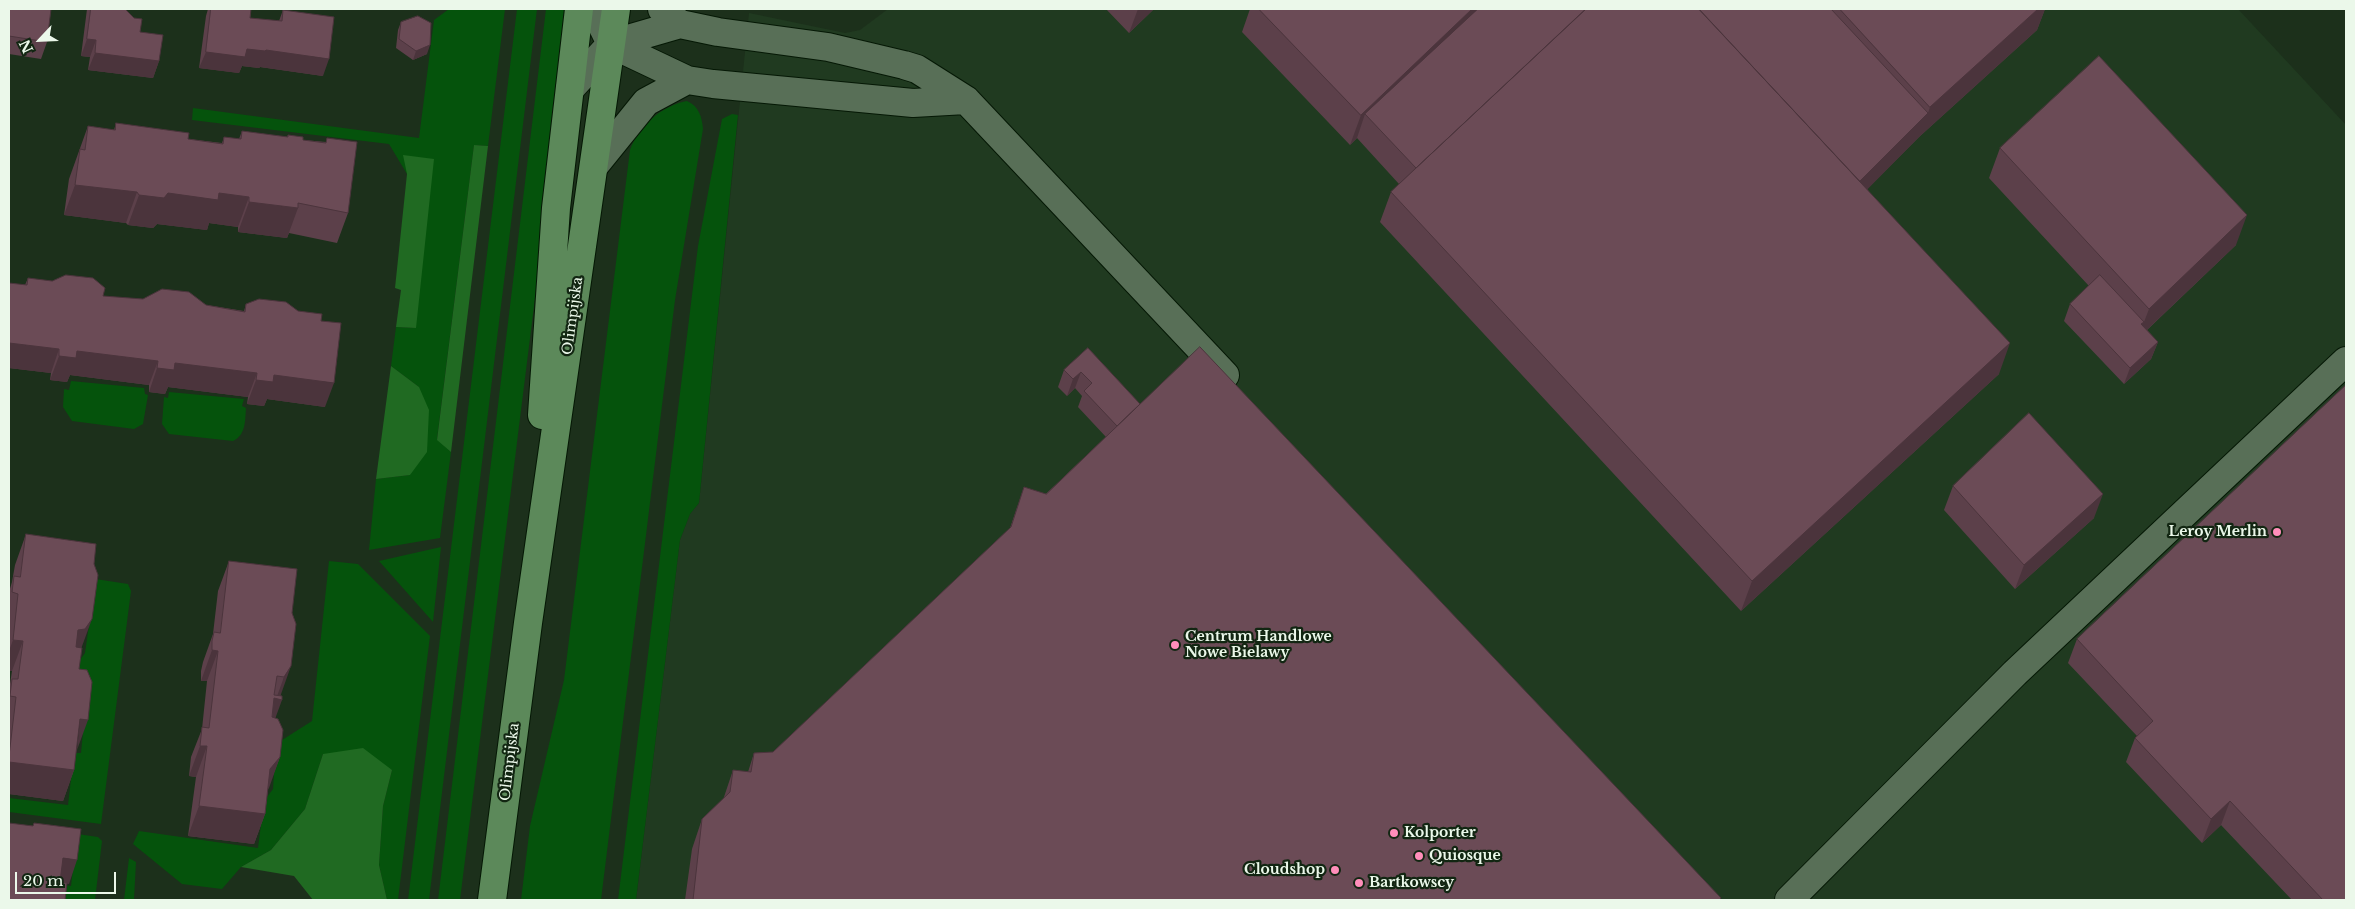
<!DOCTYPE html>
<html>
<head>
<meta charset="utf-8">
<style>
  body { margin:0 }
  #map { position:relative; width:2355px; height:909px; overflow:hidden; background:#1c301b; font-family:"Libre Baskerville",serif }
  canvas { display:block }
  .frame { position:absolute; inset:0; border:10px solid #ebf8ea; pointer-events:none }
  .north { position:absolute; left:15px; top:15px; width:50px; height:50px; -webkit-text-stroke:4px #122612; paint-order:stroke; rotate:245deg; font-size:14px; font-weight:700; line-height:20px; text-align:center; color:#ebf8ea }
  .north::after { content:''; display:block; margin:auto; width:18px; height:22px; background:#ebf8ea; clip-path:polygon(50% 0,100% 100%,50% 72%,0 100%) }
  .scale { position:absolute; left:15px; top:872px; width:101px; height:22px; box-sizing:border-box; border:2px solid #ebf8ea; border-top:0; padding-left:6px; font-size:15px; line-height:18px; white-space:nowrap; color:#ebf8ea; -webkit-text-stroke:4px #122612; paint-order:stroke }
</style>
</head>
<body>
<div id="map">
<canvas width="2355" height="909"></canvas>
<div class="frame"></div>
<div class="north">N</div>
<div class="scale">20 m</div>
</div>
<script>
const ctx = document.querySelector('canvas').getContext('2d');
ctx.lineJoin = 'round';
function fill(path, color) {
  ctx.fillStyle = color;
  ctx.fill(path, 'evenodd');
}
function strokePath(path, color, width, dash) {
  ctx.strokeStyle = color;
  ctx.lineWidth = width;
  ctx.lineCap = dash ? 'butt' : 'round';
  ctx.setLineDash(dash || []);
  ctx.stroke(path);
}
function write(font, color, halo, rows, align = 'center') {
  ctx.font = font + ' "Libre Baskerville",serif';
  ctx.lineWidth = 4.5;
  ctx.setLineDash([]);
  ctx.textBaseline = 'middle';
  ctx.strokeStyle = halo;
  ctx.fillStyle = color;
  for (const [text, x, y, turn = 0] of rows) {
    ctx.save();
    ctx.translate(x, y);
    ctx.rotate((+turn || 0) * Math.PI / 180);
    ctx.textAlign = isNaN(turn) ? turn : align;
    if (halo) ctx.strokeText(text, 0, 0);
    ctx.fillText(text, 0, 0);
    ctx.restore();
  }
}
const built = new Path2D(`
  M888,9H2238L2346,125V900H636L680,540L690,514L699,503L749,13L845,33L860,30Z`);
const green = new Path2D(`
  M449,9H505L488,146L474,145L437,439L451,452L440,538L369,550L376,479L410,475L419,387L391,366L396,327L416,328L407,174L389,144L192,120L193,108L419,138L434,20Z
  M517,9H537L429,900H408Z
  M546,9H571L460,900H438Z
  M687,101C699,106 702,117 703,129L675,300L601,900H521L530,826L564,680L630,150C639,126 661,106 687,101Z
  M732,114L738,115L699,503L690,514L680,540L636,900H618L698,246L722,119Z
  M71,381L144,388L145,394L148,395L143,424L134,429L72,421L63,407L64,389L69,390Z
  M169,392L244,399L242,406L246,408C245,421 246,435 233,441L169,434L162,424L164,397L168,398Z
  M441,547L433,622L379,561Z
  M329,561L358,564L430,636L398,900H387L379,865L383,806L392,770L323,754L305,809L271,850L241,867L222,889L182,884L133,844L139,831L258,848L264,801L273,789L275,758L271,747L312,721Z
  M89,578L128,584L131,591L101,824L9,812V798L68,805L74,753H81L85,711L76,665L85,653L92,604Z
  M9,824L98,837L102,841L95,900H54L56,884L71,886L75,851Z
  M129,858L136,862L134,899L139,900H124Z`);
const forest = new Path2D(`
  M474,145L488,146L451,452L437,440Z
  M403,155L434,159L416,328L396,327L401,290L395,288L407,174Z
  M391,366L419,387L429,410L427,452L410,475L376,479Z
  M363,748L392,770L383,806L379,865L387,900H313L294,876L241,867L271,850L305,809L323,754Z`);
const minor = new Path2D(`
  M594,9L611,44L687,80L713,84L913,103L966,100
  M662,9L680,24L718,32L828,47L904,65L917,69L966,100L1225,375
  M570,89L611,44L680,24
  M595,165L646,102L687,80
  M1789,900L2015,673L2346,361`);
const major = new Path2D(`
  M542,415L556,208L579,9
  M492,900L528,623L616,9`);
const wall = new Path2D(`
  M9,9L47,42L41,59L9,54Z
  M87,9H125L159,61L153,78L88,70L90,57L81,56Z
  M208,9H251L250,18L279,21L283,10L323,76L260,67L259,68L242,66L239,73L199,68L206,16Z
  M1106,9H1154L1129,33Z
  M1250,9H2045L2037,30L1919,137L1867,189L1999,374L1741,611L1380,222L1391,192L1399,184L1357,138L1350,145L1242,32Z
  M401,22L427,54L413,60L396,48L398,30Z
  M116,123L188,139L222,143L224,137L239,139L242,131L287,137L288,135L303,140L326,142L327,138L348,213L337,243L289,233L287,238L238,232V227L209,223L207,230L157,224L153,228L128,225L126,223L64,215L69,179L88,126L114,130Z
  M2000,148L2236,245L2147,330L2158,342L2151,359L2124,384L2064,321L2070,304L2089,286L1989,178Z
  M28,278L103,296L206,305L244,311L246,304L298,311L321,321L325,407L267,399L264,406L247,404L248,397L168,387L165,394L149,392V385L70,375L67,382L50,380L51,373L9,368V283L25,285Z
  M1088,348L1140,404L1721,898V900H685L692,849L702,819L723,800L733,770L748,772L754,753L773,752L1010,528L1024,487L1046,494L1106,437L1078,407L1082,396L1075,388L1067,396L1058,387L1064,370Z
  M1953,486L2094,518L2015,589L1944,510Z
  M26,534L81,648L79,669L76,750L74,770L63,801L9,794V688L10,684L12,671H9V592L12,582L15,565Z
  M229,561L292,613L296,624L275,718L280,757L268,788L265,814L254,844L188,836L196,777L189,776L191,757L202,729L207,681H201V671L203,662L213,634L218,591Z
  M2077,639L2346,900H2292L2221,825L2202,843L2126,762L2135,738L2137,736L2068,663Z`);
const shadedWall = new Path2D(`
  M1138,9H1154L1129,33Z
  M1472,9H1492L1365,114L1357,138L1350,145L1361,115Z
  M2038,9H2045L2037,30L1919,137L1847,210L1855,185L1928,113L1930,107Z
  M87,39L96,40L90,57L81,56Z
  M430,45L427,54L413,60L416,51Z
  M247,49L266,50L329,59L323,76L260,67L259,68L242,66L239,73L199,68L206,52Z
  M95,53L159,61L153,78L88,70Z
  M75,185L137,192L126,223L64,215Z
  M168,193H219L249,197L238,227L209,223L207,230L157,224L153,228L128,225L139,195Z
  M249,202L298,208L287,238L238,232Z
  M2247,215L2236,245L2135,341L2141,324L2144,322L2149,309Z
  M2158,342L2151,359L2124,384L2130,368Z
  M9,343L59,349L51,373L9,368Z
  M2010,343L1999,374L1741,611L1752,581Z
  M77,351L158,361L149,385L70,375L67,382L50,380L59,356Z
  M175,363L257,373L248,397L168,387L165,394L149,392L157,368Z
  M1081,372L1075,388L1067,396L1073,379Z
  M274,375L334,383L325,407L267,399L264,406L247,404L256,380Z
  M2103,494L2094,518L2015,589L2024,565Z
  M92,619L81,649L74,659L78,630Z
  M13,640L23,641L12,671H9V651Z
  M212,650L218,651L207,681H201Z
  M291,666L280,697L282,700L271,730L274,698L276,699L284,677Z
  M80,719L88,720L77,750Z
  M200,746H207L196,777L189,776Z
  M280,757L269,788L260,800L270,769Z
  M9,762L74,770L63,801L9,794Z
  M2230,801L2221,825L2202,843L2211,819Z
  M199,806L265,814L254,844L188,836Z
  M63,858L77,860L69,884L54,882Z`);
const building = new Path2D(`
  M9,9H51L47,42L9,36Z
  M91,9H125L134,18L142,19L140,32L163,35L159,61L95,53L96,40L87,39Z
  M211,9H251L250,18L282,21L283,10L334,17L329,59L266,50L265,51L247,49L245,57L206,52Z
  M1259,9H1472L1361,115Z
  M1478,9H1586L1416,168L1365,114Z
  M1586,9H1699L2010,343L1752,581L1391,192Z
  M1699,9H1831L1928,113L1860,181Z
  M1840,9H2038L1930,107Z
  M418,16L431,23L430,45L416,51L399,39L401,22Z
  M2099,56L2247,215L2149,309L2000,148Z
  M116,123L189,133L188,139L223,144L224,137L241,139L242,131L288,137V135L303,137V140L326,143L327,138L357,142L348,213L298,203V208L249,202V197L219,193L218,200L168,193L164,198L139,195L137,192L75,185L80,149L85,150L88,126L115,130Z
  M66,275L93,278L105,288L103,296L143,299L162,289L189,292L206,305L245,312L246,304L259,299L286,302L298,311L322,314L321,321L341,323L334,383L274,375L273,382L256,380L257,373L175,363L174,370L157,368L158,361L77,351L76,358L59,356V349L9,343V283L27,285L28,278L52,281Z
  M2100,275L2144,322L2141,324L2158,342L2130,368L2070,304Z
  M1200,347L1721,898L1719,900H693L702,819L730,792L733,770L751,772L754,753L773,752L1011,527L1024,487L1046,494Z
  M1088,348L1140,404L1117,426L1084,391L1092,383L1081,372L1073,379L1064,370Z
  M2346,385V900H2323L2230,801L2211,819L2135,738L2153,721L2077,639Z
  M2029,413L2103,494L2024,565L1953,486Z
  M26,534L96,544L94,564L98,575L92,619L85,629L78,630L76,647L82,648L79,669L87,670L92,682L88,720L80,719L74,770L9,762V756L16,697L10,696L11,687L12,679H18L23,641L13,640L18,594L12,592L14,576L20,577Z
  M229,561L297,569L292,613L296,624L291,666L284,677L277,676L274,695L282,696V700L274,698L272,717L278,719L283,730L280,757L270,769L265,814L199,806L207,746H200L202,727L209,728L218,651L212,650V641L214,632L220,633Z
  M9,823L33,826L34,823L81,829L77,860L63,858L60,882L67,883L65,900H9Z`);
const markers = [
  [2277,532,5,"#ff8eba"],
  [1175,645,5,"#ff8eba"],
  [1394,833,5,"#ff8eba"],
  [1419,856,5,"#ff8eba"],
  [1335,870,5,"#ff8eba"],
  [1359,883,5,"#ff8eba"]
];
const streetNames = [
  ["Olimpijska",573,316,-82],
  ["Olimpijska",510,762,-83]
];
const poiNames = [
  ["Leroy Merlin",2267,532,"right"],
  ["Centrum Handlowe",1185,637],
  ["Nowe Bielawy",1185,653],
  ["Kolporter",1404,833],
  ["Quiosque",1429,856],
  ["Cloudshop",1325,870,"right"],
  ["Bartkowscy",1369,883]
];
fill(built, '#203a20');
fill(green, '#05530c');
fill(forest, '#206a22');
strokePath(minor, '#051805', 30);
strokePath(major, '#051805', 30);
strokePath(minor, '#586f57', 28);
strokePath(major, '#5c895a', 28);
fill(wall, '#5c404a');
fill(shadedWall, '#4b343c');
fill(building, '#6b4b56');
strokePath(building, '#4b343c', 1);
for (const [x, y, r, color] of markers) {
  const dot = new Path2D();
  dot.arc(x, y, r, 0, 2 * Math.PI);
  ctx.fillStyle = color;
  ctx.fill(dot);
  strokePath(dot, '#122612', 2);
}
write('14px', '#ebf8ea', '#122612', streetNames);
write('bold 14px', '#ebf8ea', '#122612', poiNames, 'left');
</script>
</body>
</html>
